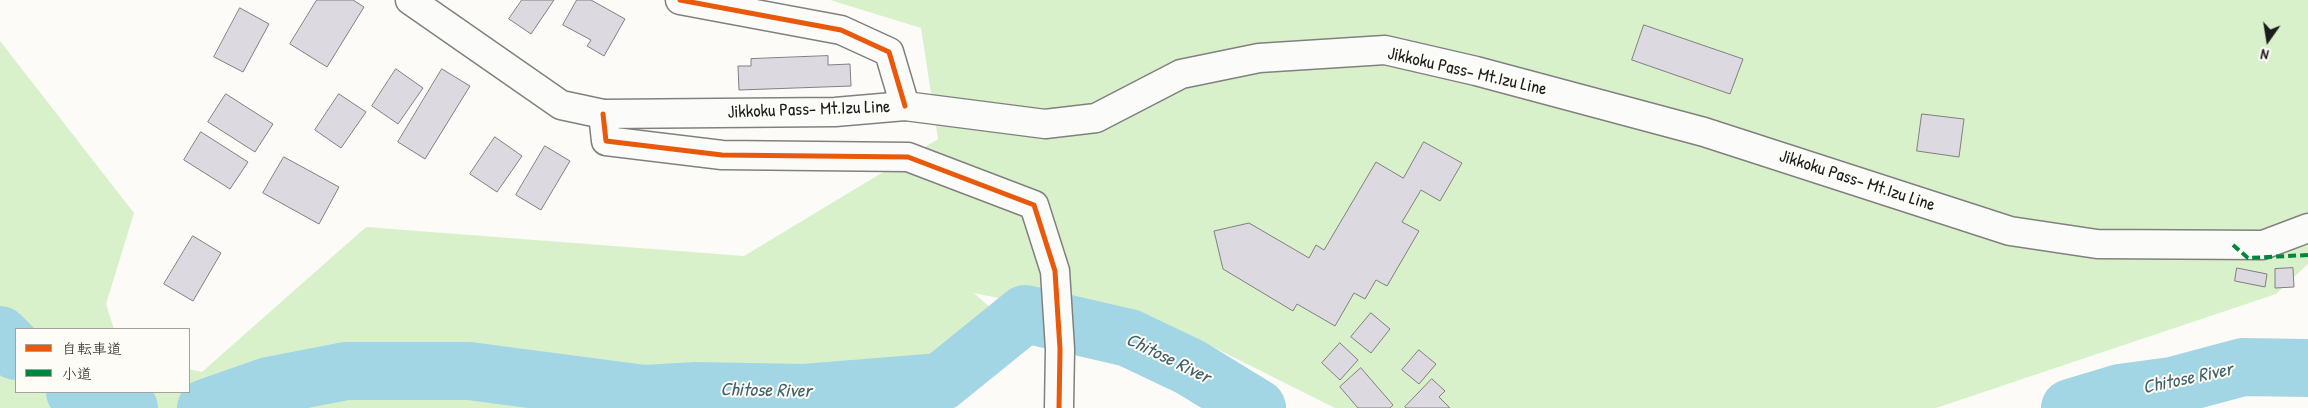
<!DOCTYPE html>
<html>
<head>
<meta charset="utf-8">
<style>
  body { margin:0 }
  #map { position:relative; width:2308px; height:408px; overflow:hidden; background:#fcfbf8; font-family:"Patrick Hand","Klee One",sans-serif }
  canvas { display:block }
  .legend { position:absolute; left:15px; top:328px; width:175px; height:65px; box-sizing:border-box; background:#fdfcf7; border:1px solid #a3a29f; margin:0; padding:6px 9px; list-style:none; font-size:15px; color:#1c1c1c }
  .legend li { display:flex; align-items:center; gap:10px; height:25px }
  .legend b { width:25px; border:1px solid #a3a29f }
  .north { position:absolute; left:2243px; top:15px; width:50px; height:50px; -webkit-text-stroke:4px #fdfcf7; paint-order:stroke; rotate:193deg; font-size:14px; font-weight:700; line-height:20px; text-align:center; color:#1c1c1c }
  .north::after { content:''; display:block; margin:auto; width:18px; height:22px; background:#1c1c1c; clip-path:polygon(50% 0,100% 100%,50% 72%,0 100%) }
</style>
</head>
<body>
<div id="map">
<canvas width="2308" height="408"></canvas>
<ul class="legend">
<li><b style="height:6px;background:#e8590c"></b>自転車道</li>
<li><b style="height:6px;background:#00873e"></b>小道</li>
</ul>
<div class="north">N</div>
</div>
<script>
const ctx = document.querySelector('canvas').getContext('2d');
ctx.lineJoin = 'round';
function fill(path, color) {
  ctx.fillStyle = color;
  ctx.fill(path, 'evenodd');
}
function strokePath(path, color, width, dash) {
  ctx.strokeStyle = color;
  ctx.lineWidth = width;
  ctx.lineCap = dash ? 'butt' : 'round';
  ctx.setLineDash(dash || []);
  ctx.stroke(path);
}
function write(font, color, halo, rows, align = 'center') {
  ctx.font = font + ' "Patrick Hand",sans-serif';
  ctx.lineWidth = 4;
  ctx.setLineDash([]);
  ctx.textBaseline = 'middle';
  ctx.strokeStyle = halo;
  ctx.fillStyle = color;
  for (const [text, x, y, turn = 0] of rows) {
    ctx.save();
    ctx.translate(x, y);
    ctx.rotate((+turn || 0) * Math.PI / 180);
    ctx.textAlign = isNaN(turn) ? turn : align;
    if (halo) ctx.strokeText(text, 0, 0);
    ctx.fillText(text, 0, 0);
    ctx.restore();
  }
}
const green = new Path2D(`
  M830,0H2308V264L2276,294L1936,408H1335L1197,339L974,293L1031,344L938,408H0V41L134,213L106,304L114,329H16V392H189V369L202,372L366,227L744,256L938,139L921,28Z`);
const river = new Path2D(`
  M0,335L16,351
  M75,392L91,401L129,408
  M206,408L269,386L346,371H469L644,394L697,391L804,393L941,382L1025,314L1129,338L1190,367L1257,408
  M2070,408L2120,393L2172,386L2243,367L2308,368`);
const building = new Path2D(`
  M317,0H353L364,7L327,67L290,44Z
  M522,0H554L531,34L509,19Z
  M577,0H591L625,19L604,56L587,46L591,40L563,25Z
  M240,8L269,24L243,72L214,57Z
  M1644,25L1743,59L1730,94L1632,60Z
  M828,56V65L850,64L851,86L739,90L738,66H751V59Z
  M396,69L423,88L398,124L372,106Z
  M442,69L470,86L425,159L398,142Z
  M226,94L273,124L255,152L208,122Z
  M339,94L366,112L341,148L315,130Z
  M1922,114L1964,119L1959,157L1917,151Z
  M201,132L248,162L230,189L184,160Z
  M495,137L522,156L497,192L470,174Z
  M1424,142L1462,163L1440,201L1421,190L1402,222L1419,231L1387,286L1376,280L1365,299L1354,293L1335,326L1297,304L1293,311L1223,269L1214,231L1249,223L1309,258L1316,245L1324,250L1376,162L1403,178Z
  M545,146L570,161L541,210L516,195Z
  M284,157L339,187L319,224L263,193Z
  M193,236L221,253L193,301L164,284Z
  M2237,268L2267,274L2265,287L2235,281Z
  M2293,268L2294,287L2275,288V269Z
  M1371,313L1390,329L1371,353L1351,337Z
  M1340,343L1358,360L1340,380L1322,363Z
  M1419,350L1436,364L1419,384L1402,370Z
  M1361,368L1393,405L1390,408H1358L1340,387Z
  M1432,379L1445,391L1439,397L1450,408H1406L1405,407Z`);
const minor = new Path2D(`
  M680,0L841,30L889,52L905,106
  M603,114L606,141L722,155L908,157L1034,205L1055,271L1060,349L1059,408`);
const secondary = new Path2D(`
  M410,0L561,105L603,114L835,112L905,106L1045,124L1096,118L1181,74L1259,58L1385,50L1476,71L1704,132L2010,231L2097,244L2263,245L2308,228`);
const quiet = new Path2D(`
  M2233,245L2248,258L2308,255`);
const cycleway = new Path2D(`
  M680,0L841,30L889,52L905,106
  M603,114L606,141L722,155L908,157L1034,205L1055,271L1060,349L1059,408`);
const streetNames = [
  ["Jikkoku Pass- Mt.Izu Line",1467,72,13],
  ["Jikkoku Pass- Mt.Izu Line",809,110,-2],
  ["Jikkoku Pass- Mt.Izu Line",1857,181,18]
];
const waterNames = [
  ["Chitose River",1168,359,26],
  ["Chitose River",2188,379,-12],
  ["Chitose River",766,391,1]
];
fill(green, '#d8f1cb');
strokePath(river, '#a2d6e4', 58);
fill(building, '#ddd9e1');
strokePath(building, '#81807f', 1);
strokePath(minor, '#81807f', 31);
strokePath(secondary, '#81807f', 31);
strokePath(minor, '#fbfbf9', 28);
strokePath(secondary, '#fbfbf9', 28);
strokePath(quiet, '#00873e', 4, [8, 4]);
strokePath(cycleway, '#e8590c', 5);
write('18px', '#1c1c1c', '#fdfcf7', streetNames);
write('italic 19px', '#426068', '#fdfcf7', waterNames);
</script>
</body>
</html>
